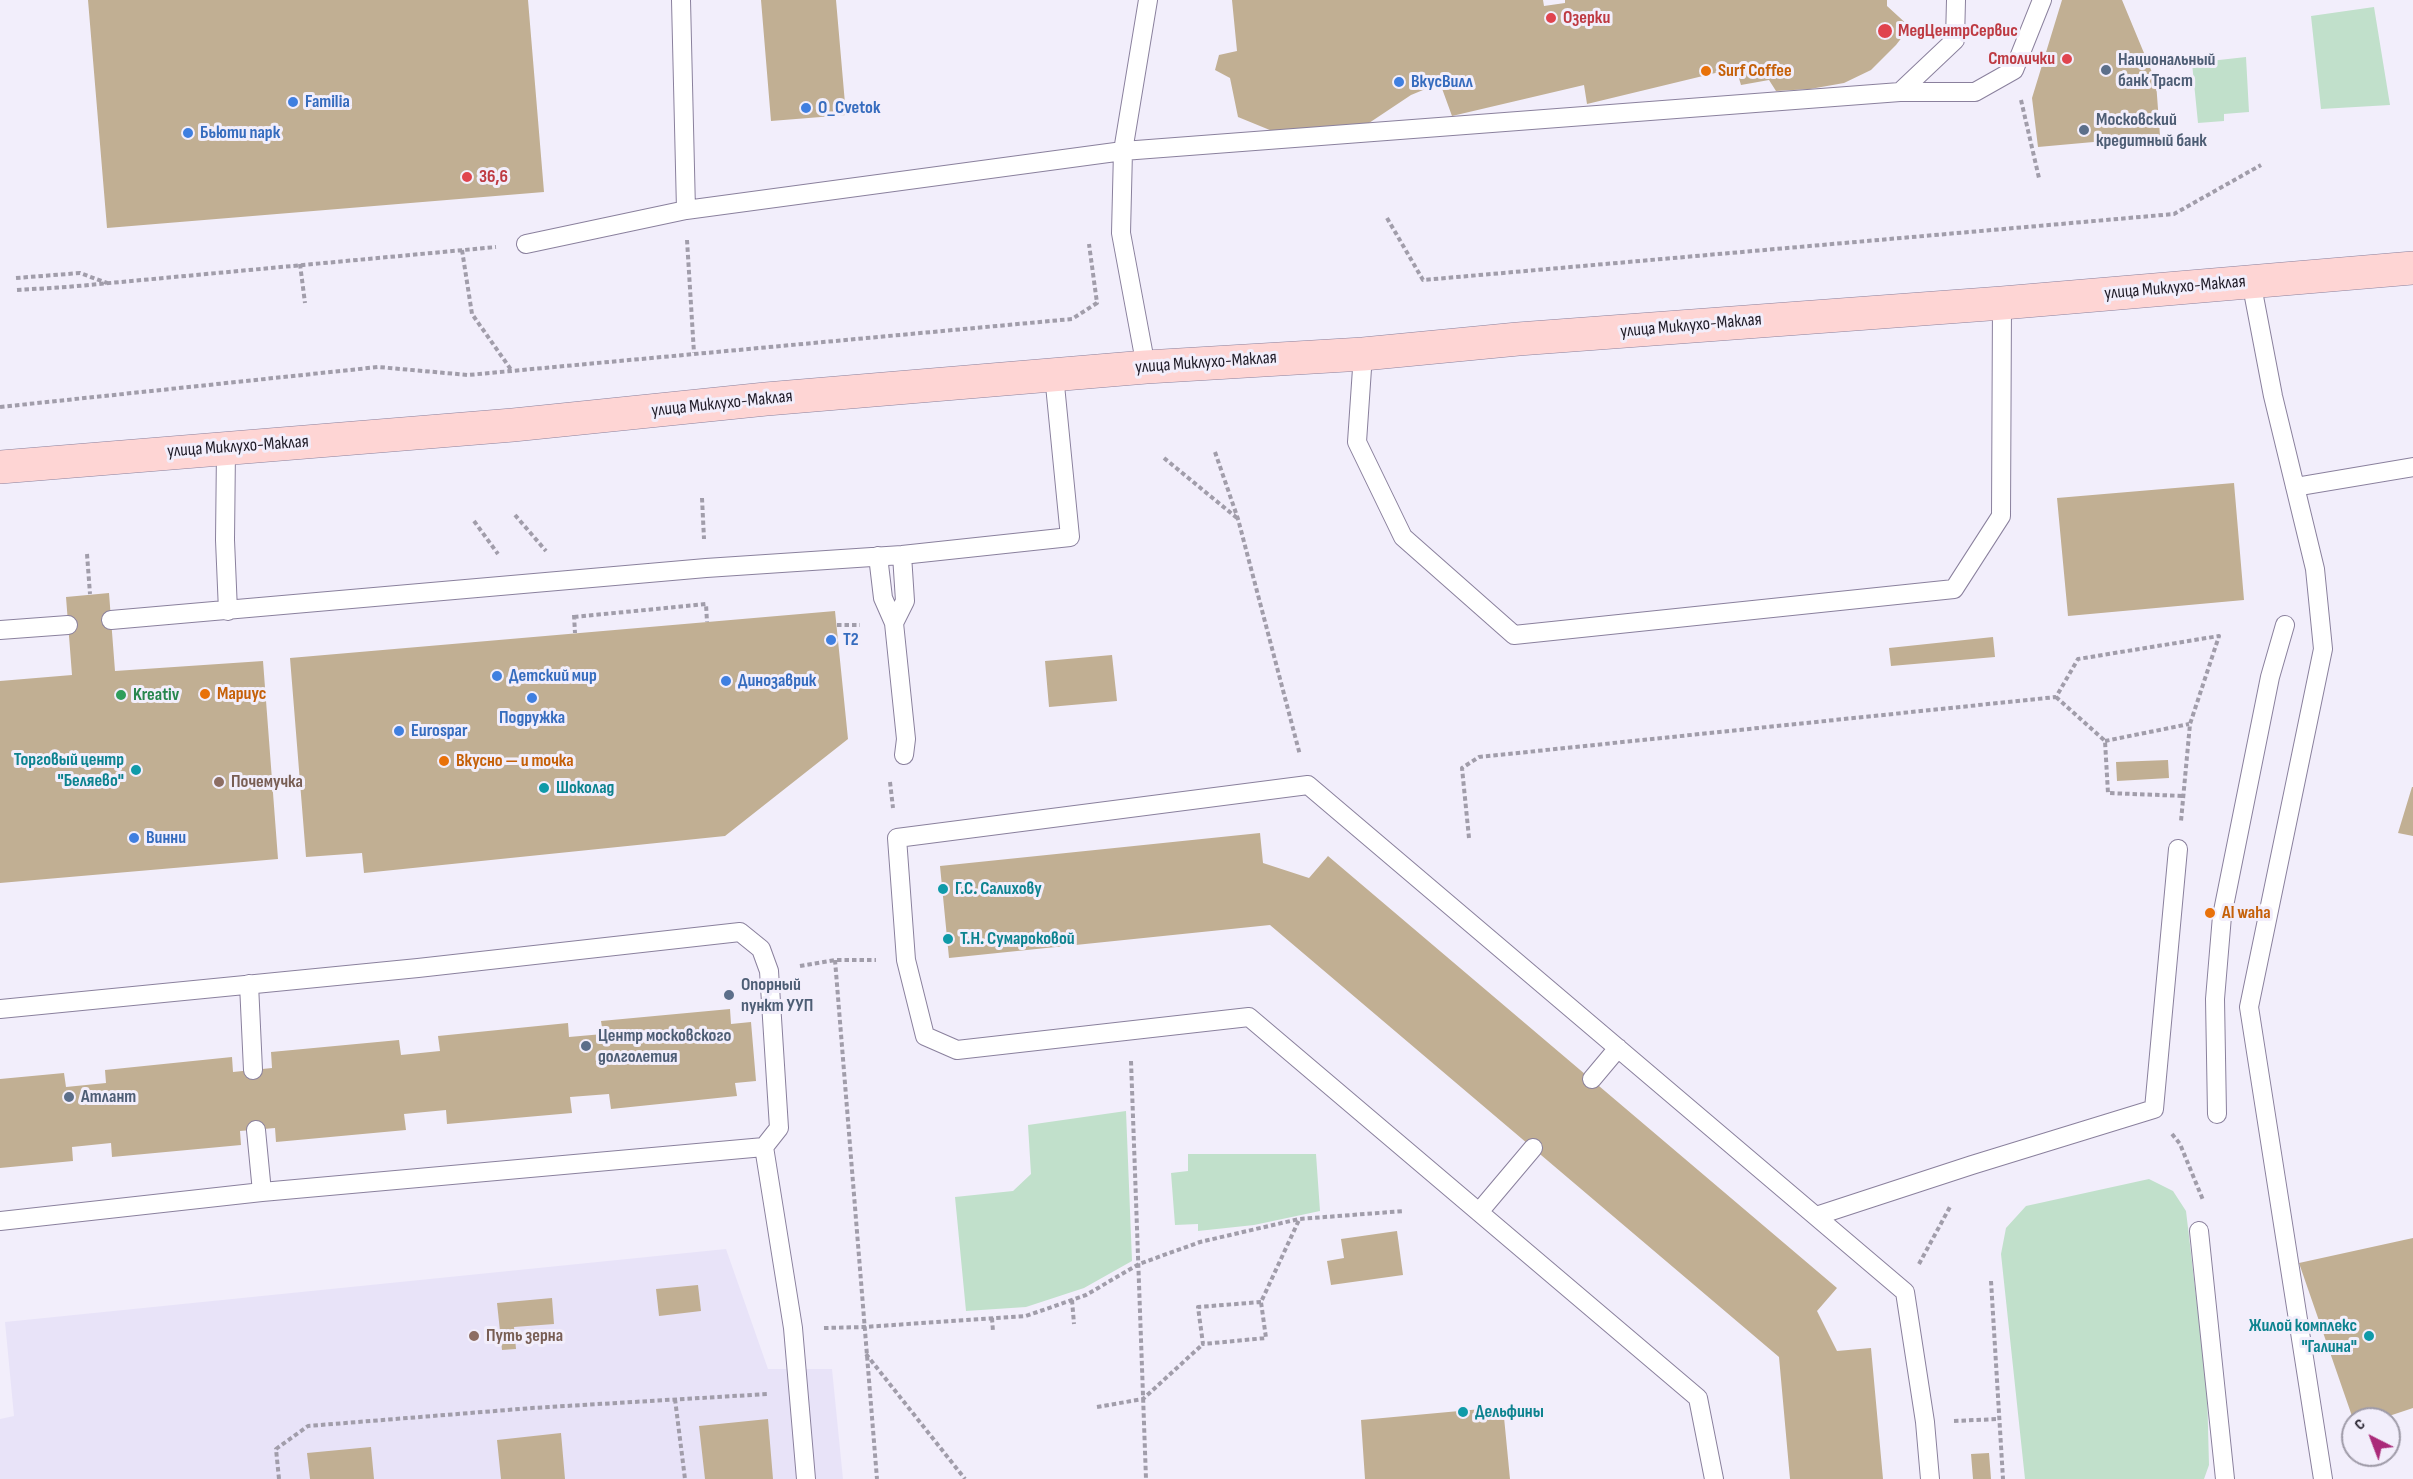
<!DOCTYPE html>
<html>
<head>
<meta charset="utf-8">
<style>
  body { margin:0 }
  #map { position:relative; width:2413px; height:1479px; overflow:hidden; background:#f2eefb; font-family:"Sofia Sans Condensed",sans-serif }
  canvas { display:block }
  .north { position:absolute; left:2341px; top:1407px; width:60px; height:60px; box-sizing:border-box; background:#f2eefb; border:2px solid #9e9aa7; border-radius:50%; rotate:318deg; font-size:16px; font-weight:700; line-height:24px; text-align:center; color:#201c28 }
  .north::after { content:''; display:block; margin:auto; width:21px; height:27px; background:#aa2a79; clip-path:polygon(50% 0,100% 100%,50% 72%,0 100%) }
</style>
</head>
<body>
<div id="map">
<canvas width="2413" height="1479"></canvas>
<div class="north">С</div>
</div>
<script>
const ctx = document.querySelector('canvas').getContext('2d');
ctx.lineJoin = 'round';
function fill(path, color) {
  ctx.fillStyle = color;
  ctx.fill(path, 'evenodd');
}
function strokePath(path, color, width, dash) {
  ctx.strokeStyle = color;
  ctx.lineWidth = width;
  ctx.lineCap = dash ? 'butt' : 'round';
  ctx.setLineDash(dash || []);
  ctx.stroke(path);
}
function write(font, color, halo, rows, align = 'center') {
  ctx.font = font + ' "Sofia Sans Condensed",sans-serif';
  ctx.lineWidth = 6;
  ctx.setLineDash([]);
  ctx.textBaseline = 'middle';
  ctx.strokeStyle = halo;
  ctx.fillStyle = color;
  for (const [text, x, y, turn = 0] of rows) {
    ctx.save();
    ctx.translate(x, y);
    ctx.rotate((+turn || 0) * Math.PI / 180);
    ctx.textAlign = isNaN(turn) ? turn : align;
    if (halo) ctx.strokeText(text, 0, 0);
    ctx.fillText(text, 0, 0);
    ctx.restore();
  }
}
const education = new Path2D(`
  M726,1249L768,1369H832L843,1479H0V1419L14,1416L5,1322Z`);
const green = new Path2D(`
  M2374,7L2390,105L2321,109L2311,16Z
  M2246,57L2249,112L2224,114V121L2198,123L2192,63Z
  M1126,1111L1132,1261L1084,1288L1026,1307L966,1311L955,1197L1013,1191L1031,1174L1028,1125Z
  M1188,1154H1316L1320,1211L1254,1225L1198,1231V1224L1175,1225L1171,1173L1188,1171Z
  M2149,1179L2173,1191L2186,1211L2207,1389L2209,1465L2204,1479H2025L2001,1254L2006,1228L2026,1206Z`);
const building = new Path2D(`
  M88,0H528L544,192L107,228Z
  M761,0H836L846,115L771,121Z
  M1232,0H1543L1544,6L1565,3V0H1887V6L1910,27L1896,45L1871,70L1844,83L1810,89L1776,91L1769,80L1741,85L1736,68L1587,104L1584,85L1452,116L1440,83L1411,95L1366,125L1282,135L1238,117L1230,78L1215,70L1219,55L1237,51Z
  M2062,0H2122L2156,82L2160,136L2038,147L2032,98Z
  M2234,483L2244,600L2068,616L2057,498Z
  M109,593L115,671L263,661L278,859L0,883V681L72,675L66,597Z
  M835,611L848,739L725,836L364,873L362,853L306,857L290,658Z
  M1993,637L1995,657L1891,666L1889,648Z
  M1112,655L1117,701L1049,707L1045,661Z
  M2168,760L2169,778L2117,781L2116,762Z
  M2412,787H2413V836L2398,833Z
  M1260,833L1263,863L1309,878L1328,856L1837,1288L1817,1311L1837,1351L1871,1348L1883,1479H1790L1779,1357L1270,925L949,958L940,866Z
  M730,1009L731,1024L751,1022L756,1081L735,1083L737,1096L611,1109L609,1094L570,1097L572,1113L447,1124L446,1110L404,1114L406,1130L276,1142L275,1128L240,1131L241,1145L112,1157L111,1143L72,1147L73,1161L0,1168V1079L64,1073L66,1087L106,1083L105,1070L232,1057L233,1072L272,1068L271,1052L399,1040L401,1055L440,1051L438,1036L568,1023L569,1037L603,1034L601,1021Z
  M1397,1231L1403,1275L1331,1285L1327,1261L1344,1258L1341,1239Z
  M2413,1238V1408L2380,1419H2353L2299,1263Z
  M698,1285L701,1311L659,1316L656,1289Z
  M552,1298L554,1324L514,1327L516,1349L502,1350L497,1303Z
  M1503,1407L1510,1479H1365L1361,1420Z
  M768,1419L773,1479H705L699,1426Z
  M561,1433L565,1479H501L497,1440Z
  M371,1447L374,1479H310L307,1453Z
  M1989,1453L1991,1479H1973L1971,1454Z`);
const path = new Path2D(`
  M2021,100L2039,178
  M1387,218L1423,280L2174,214L2261,165
  M687,240L694,353
  M462,250L472,314L512,371
  M300,264L305,303
  M16,278L80,273L107,283
  M17,290L67,287L496,247
  M0,407L378,367L468,375L1072,319L1097,303L1089,244
  M1215,452L1238,519L1300,755
  M1164,458L1237,518
  M702,498L704,539
  M515,515L546,551
  M474,521L498,554
  M87,554L90,594
  M574,615L575,633
  M574,617L706,604L707,622
  M837,625H860
  M2056,697L2105,741L2108,793L2184,796
  M2105,741L2189,724
  M890,782L893,808
  M1469,838L1462,768L1479,757L2056,697L2078,659L2219,636L2190,724L2181,821
  M835,960L877,1479
  M800,966L835,960H876
  M1131,1061L1146,1479
  M2172,1134L2180,1144L2203,1200
  M1919,1264L1951,1205
  M1991,1281L2003,1479
  M1072,1300L1074,1324
  M1261,1302L1198,1307L1203,1344L1266,1338L1261,1302L1299,1220
  M992,1318L993,1332
  M824,1328L864,1327L1026,1316L1086,1295L1139,1264L1200,1242L1299,1219L1404,1211
  M866,1354L965,1479
  M675,1399L685,1479
  M1097,1407L1143,1399L1203,1344
  M1954,1421L1998,1419
  M279,1479L276,1449L308,1426L532,1408L768,1394`);
const service = new Path2D(`
  M681,0L686,210
  M1148,0L1123,151L1900,92H1975L2014,70L2042,0
  M1900,92L1955,40L1956,0
  M526,244L686,210L1123,151L1121,233L1146,367
  M2251,281L2273,396L2315,569L2323,649L2249,1007L2323,1479
  M1363,354L1357,442L1403,537L1514,635L1954,589L2001,516L2002,303
  M226,449L225,540L228,611
  M2295,487L2413,467
  M878,556L883,598L894,623L906,739L904,755
  M111,620L706,568L902,555L1070,537L1054,375
  M894,623L905,601L902,555
  M0,630L68,625
  M249,984L253,1070
  M0,1009L418,968L740,932L761,949L769,971L779,1128L764,1147L262,1192L0,1221
  M1592,1079L1618,1048
  M2217,1114L2215,999L2222,916L2270,677L2285,625
  M256,1130L262,1192
  M764,1147L793,1328L806,1479
  M1479,1212L1533,1148
  M1816,1216L1972,1165L2154,1109L2178,849
  M2199,1231L2225,1479
  M1714,1479L1698,1398L1249,1017L957,1050L925,1036L906,960L897,838L1308,785L1905,1292L1925,1422L1930,1479`);
const secondary = new Path2D(`
  M0,467L513,425L766,399L1146,367L1363,354L1518,339L2002,303L2413,268`);
const markers = [
  [1551,18,6,"#e0444e"],
  [1885,31,8,"#e0444e"],
  [2067,59,6,"#e0444e"],
  [2106,70,6,"#5c6f8a"],
  [1706,71,6,"#e8710a"],
  [1399,82,6,"#3f7fe0"],
  [293,102,6,"#3f7fe0"],
  [806,108,6,"#3f7fe0"],
  [2084,130,6,"#5c6f8a"],
  [188,133,6,"#3f7fe0"],
  [467,177,6,"#e0444e"],
  [831,640,6,"#3f7fe0"],
  [497,676,6,"#3f7fe0"],
  [726,681,6,"#3f7fe0"],
  [205,694,6,"#e8710a"],
  [121,695,6,"#2e9e5b"],
  [532,698,6,"#3f7fe0"],
  [399,731,6,"#3f7fe0"],
  [444,761,6,"#e8710a"],
  [136,770,6,"#0f9aa8"],
  [219,782,6,"#8d6e63"],
  [544,788,6,"#0f9aa8"],
  [134,838,6,"#3f7fe0"],
  [943,889,6,"#0f9aa8"],
  [2210,913,6,"#e8710a"],
  [948,939,6,"#0f9aa8"],
  [729,995,6,"#5c6f8a"],
  [586,1046,6,"#5c6f8a"],
  [69,1097,6,"#5c6f8a"],
  [474,1336,6,"#8d6e63"],
  [2369,1336,6,"#0f9aa8"],
  [1463,1412,6,"#0f9aa8"]
];
const healthNames = [
  ["Озерки",1563,18],
  ["МедЦентрСервис",1898,31],
  ["Столички",2055,59,"right"],
  ["36,6",479,177]
];
const serviceNames = [
  ["Национальный",2118,60],
  ["банк Траст",2118,81],
  ["Московский",2096,120],
  ["кредитный банк",2096,141],
  ["Опорный",741,985],
  ["пункт УУП",741,1006],
  ["Центр московского",598,1036],
  ["долголетия",598,1057],
  ["Атлант",81,1097]
];
const foodNames = [
  ["Surf Coffee",1718,71],
  ["Мариус",217,694],
  ["Вкусно — и точка",456,761],
  ["Al waha",2222,913]
];
const shopNames = [
  ["ВкусВилл",1411,82],
  ["Familia",305,102],
  ["O_Cvetok",818,108],
  ["Бьюти парк",200,133],
  ["T2",843,640],
  ["Детский мир",509,676],
  ["Динозаврик",738,681],
  ["Подружка",532,718,"center"],
  ["Eurospar",411,731],
  ["Винни",146,838]
];
const streetNames = [
  ["улица Миклухо-Маклая",2175,288,-5],
  ["улица Миклухо-Маклая",1691,326,-5],
  ["улица Миклухо-Маклая",1206,363,-4],
  ["улица Миклухо-Маклая",722,404,-6],
  ["улица Миклухо-Маклая",238,447,-4]
];
const leisureNames = [
  ["Kreativ",133,695]
];
const cultureNames = [
  ["Торговый центр",124,760,"right"],
  ["\"Беляево\"",124,781,"right"],
  ["Шоколад",556,788],
  ["Г.С. Салихову",955,889],
  ["Т.Н. Сумароковой",960,939],
  ["Жилой комплекс",2357,1326,"right"],
  ["\"Галина\"",2357,1347,"right"],
  ["Дельфины",1475,1412]
];
const educationNames = [
  ["Почемучка",231,782],
  ["Путь зерна",486,1336]
];
fill(education, '#e8e3f8');
fill(green, '#c1e0cb');
fill(building, '#c1af93');
strokePath(service, '#8a809d', 20);
strokePath(secondary, '#8a809d', 34);
strokePath(path, '#a19daa', 4, [4.5, 3]);
strokePath(service, '#fff', 18);
strokePath(secondary, '#fed5d4', 33);
for (const [x, y, r, color] of markers) {
  const dot = new Path2D();
  dot.arc(x, y, r, 0, 2 * Math.PI);
  ctx.fillStyle = color;
  ctx.fill(dot);
  strokePath(dot, '#f2eefb', 2);
}
write('bold 18px', '#be3a42', '#f2eefb', healthNames, 'left');
write('bold 18px', '#4e5e75', '#f2eefb', serviceNames, 'left');
write('bold 18px', '#c56008', '#f2eefb', foodNames, 'left');
write('bold 18px', '#366cbe', '#f2eefb', shopNames, 'left');
write('18px', '#201c28', '#f2eefb', streetNames);
write('bold 18px', '#27864d', '#f2eefb', leisureNames, 'left');
write('bold 18px', '#0d838f', '#f2eefb', cultureNames, 'left');
write('bold 18px', '#785e54', '#f2eefb', educationNames, 'left');
</script>
</body>
</html>
